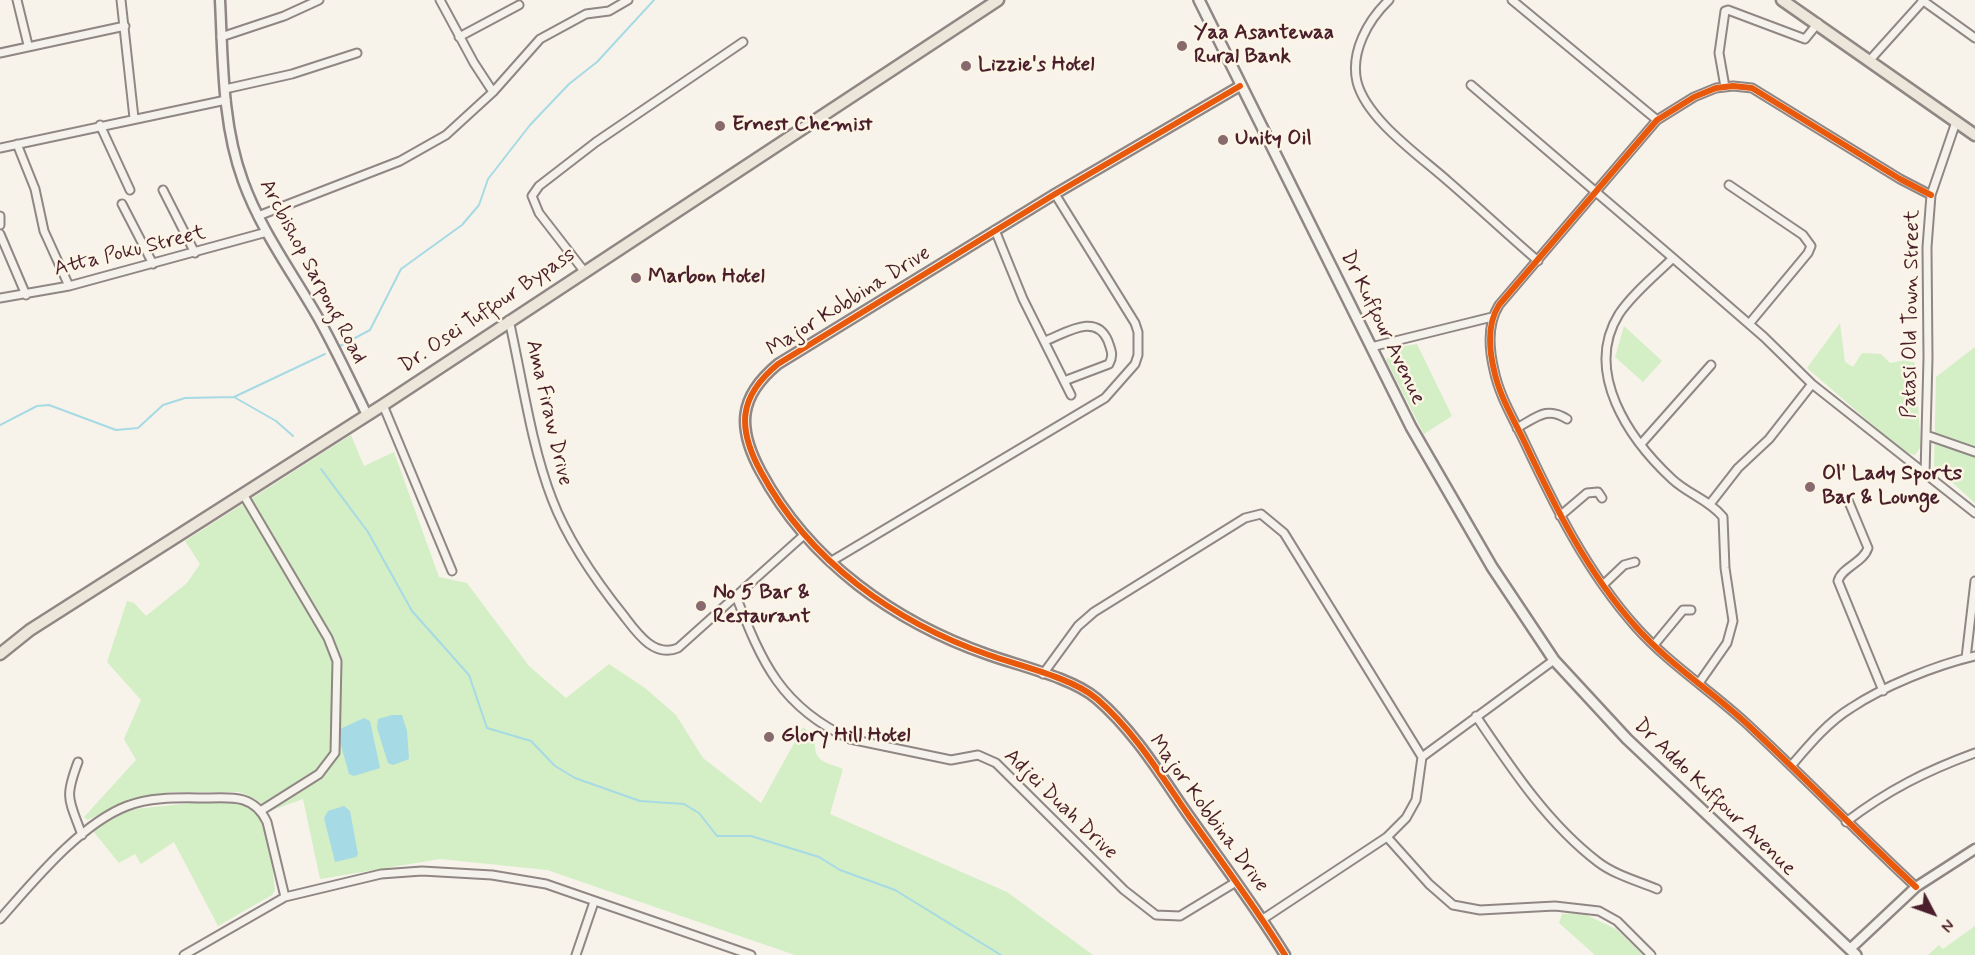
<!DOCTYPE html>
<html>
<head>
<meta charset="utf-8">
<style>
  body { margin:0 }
  #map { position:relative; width:1975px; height:955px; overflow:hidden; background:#f7f3ea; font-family:Mynerve,sans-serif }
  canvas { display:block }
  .north { position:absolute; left:1903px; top:883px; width:60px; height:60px; -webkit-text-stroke:4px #fcf5e5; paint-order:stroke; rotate:131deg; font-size:16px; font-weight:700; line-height:24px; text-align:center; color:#4a1f2b }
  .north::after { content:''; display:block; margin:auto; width:21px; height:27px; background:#4a1f2b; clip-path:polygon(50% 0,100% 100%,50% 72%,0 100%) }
</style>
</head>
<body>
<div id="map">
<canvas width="1975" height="955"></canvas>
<div class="north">N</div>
</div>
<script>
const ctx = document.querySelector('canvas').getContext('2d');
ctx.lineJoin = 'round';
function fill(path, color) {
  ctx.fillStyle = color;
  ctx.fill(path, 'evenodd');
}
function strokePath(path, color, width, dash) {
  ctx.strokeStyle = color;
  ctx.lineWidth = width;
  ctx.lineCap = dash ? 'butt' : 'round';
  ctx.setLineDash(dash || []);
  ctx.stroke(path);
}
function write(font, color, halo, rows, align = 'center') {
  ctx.font = font + ' Mynerve,sans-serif';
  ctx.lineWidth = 5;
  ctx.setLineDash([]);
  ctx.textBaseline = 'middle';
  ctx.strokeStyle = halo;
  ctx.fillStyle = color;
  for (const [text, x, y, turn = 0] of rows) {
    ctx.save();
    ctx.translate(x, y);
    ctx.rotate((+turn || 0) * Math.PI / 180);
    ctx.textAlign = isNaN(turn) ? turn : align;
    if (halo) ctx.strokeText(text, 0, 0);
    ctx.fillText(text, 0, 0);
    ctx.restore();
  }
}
const green = new Path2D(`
  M1840,323L1845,362L1853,367L1862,353L1881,354L1890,363L1906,360L1915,363L1921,446L1915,455L1904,452L1807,368Z
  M1624,326L1662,361L1643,382L1615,357Z
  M1417,344L1452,416L1424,434L1386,360L1394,348Z
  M1975,347V503L1934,466L1936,377Z
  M351,435L364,466L394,452L439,577L467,583L529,666L566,698L609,664L645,688L676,715L703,758L761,803L803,727L815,737C813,762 823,761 843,769L830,814L1007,892L1093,955H795L547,870L440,859L320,879L303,799L270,811L257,800L239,792H171L136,799L87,820L84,817L136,760L124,739L141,700L107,662L127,601L134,603L146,616L187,583L200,564L185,541Z
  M228,799C269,801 272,858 275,890L272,895L218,926L174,842L141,864L135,854L119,863L93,831L126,810Z
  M1582,913L1616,929L1643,955H1595L1559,923L1562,914Z
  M1975,926V955H1928L1939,945L1943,949Z`);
const water = new Path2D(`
  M392,715H402L407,731L409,759L393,765L388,763L377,728L378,719Z
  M364,718L370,721L380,768L354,776L349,774L339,738L340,729Z
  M344,806L350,811L358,854L356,857L335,862L324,818L328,811Z`);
const stream = new Path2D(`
  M340,346L370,330L401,269L462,225L479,205L488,179L530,125L569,84L597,62L654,0
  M234,397L276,421L293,436
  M0,425L37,406L49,405L116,430L138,428L163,405L185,398L234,397L325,354
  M321,469L368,532L412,611L469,675L487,728L531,741L555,766L575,778L640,801L684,804L699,813L717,836H751L819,857L840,870L895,890L1001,955`);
const minor = new Path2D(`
  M17,0L28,45
  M121,0L134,118
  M440,0L474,63L493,92
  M1389,0C1368,20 1350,52 1357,82C1367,120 1420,156 1449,182C1479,208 1508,235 1538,261
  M1512,0L1657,120
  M1922,0L1975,38
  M221,37L284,16L319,0
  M459,37L519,5
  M0,53L125,26
  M1869,61L1923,1
  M1471,85L1673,258L1764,337L1812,384L1975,513
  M1725,87L1719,53L1725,11L1728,10L1805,39L1818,23
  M225,89L292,74L357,53
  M100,125L130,190
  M17,144L35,189L44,231L69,286
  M0,148L226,100
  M1729,185L1803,235L1811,246L1808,253L1749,324
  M163,190L195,253
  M122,204L153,264
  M0,216V225
  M258,216L400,161L446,135L493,92L540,39L586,14L609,11L628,0
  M995,230L1023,299L1071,395
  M0,234L26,295
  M1673,258C1656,275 1633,293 1619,314C1583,372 1629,439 1672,479C1688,494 1709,500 1723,517L1725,568L1733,621L1727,643L1699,683
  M584,271L539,213L532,196L539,186L596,142L743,42
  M0,298L69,286L267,232
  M509,320C522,377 531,445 552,499C568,541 596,581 624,616C637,633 654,658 678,648L804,535
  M1045,341C1066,333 1096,312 1108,341C1111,350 1114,355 1109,364L1064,381
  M1371,347L1492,317
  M383,405L452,571
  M1517,428C1537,417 1547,406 1567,419
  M1926,435L1975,452
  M1641,444L1711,365
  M1925,474L1928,358L1927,247L1931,195L1956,122
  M243,494L328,638L337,661L335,753L319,774L262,810
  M1848,500L1868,548C1863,563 1842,567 1838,581L1883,691
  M1710,504L1738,468L1769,439L1812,384
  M1560,516L1587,493L1598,492L1602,498
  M830,562L1105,398L1135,364L1138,355V332L1135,323L1055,194
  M1603,585L1624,565L1635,562
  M736,596C762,663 781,707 850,739L951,760L978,755L996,763L1124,890L1156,915L1180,916L1236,882
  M1654,645L1683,610H1691
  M1966,658L1975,581
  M1043,674L1078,626L1094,612L1245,518L1261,514L1284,533L1422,757
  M1476,716C1511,768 1548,824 1598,862C1615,875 1638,881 1657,889
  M78,762C64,799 69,799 82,835
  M1791,766C1809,745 1828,722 1851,708C1884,686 1936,665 1975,656
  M1846,822C1888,790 1926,771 1975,753
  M1387,837L1429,884L1453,905L1480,910L1555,906L1599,911L1617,921L1651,955
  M1916,887C1858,833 1804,777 1746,723C1710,690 1668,663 1636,627C1587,572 1555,507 1524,441C1513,418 1499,395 1494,370C1489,349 1487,324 1499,305L1657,120L1694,97L1716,88L1733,86L1752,88L1900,179L1931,195
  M0,919C33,882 80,824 127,806C152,796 182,798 209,798C234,797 255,796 267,822L285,897
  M1263,919L1387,837L1406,818L1416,800L1422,757L1554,660
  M184,955L285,897L381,874L422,871L492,875L546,884L751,955
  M576,955L594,902`);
const tertiary = new Path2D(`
  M220,0C223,60 222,124 243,181C261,231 294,275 320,321C337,352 352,384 367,415
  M1240,86L1055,194L778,364C738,397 737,428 761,472C809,561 894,622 989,655C1020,666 1073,678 1097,699C1134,731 1160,774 1187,813C1220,860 1255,906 1285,955
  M1850,949L1916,887L1975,849`);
const secondary = new Path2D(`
  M1199,0L1411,427L1492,567L1554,660L1627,739L1856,955`);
const trunk = new Path2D(`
  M1782,0L1975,135
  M0,654L30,630L383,405L998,0`);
const cycleway = new Path2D(`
  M1240,86L1055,194L778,364C738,397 737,428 761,472C809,561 894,622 989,655C1020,666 1073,678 1097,699C1134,731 1160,774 1187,813C1220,860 1255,906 1285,955
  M1916,887C1858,833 1804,777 1746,723C1710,690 1668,663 1636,627C1587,572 1555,507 1524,441C1513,418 1499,395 1494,370C1489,349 1487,324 1499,305L1657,120L1694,97L1716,88L1733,86L1752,88L1900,179L1931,195`);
const markers = [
  [1182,46,6,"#87696e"],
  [966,66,6,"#87696e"],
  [720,126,6,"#87696e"],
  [1223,140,6,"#87696e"],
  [636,278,6,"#87696e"],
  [1810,487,6,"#87696e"],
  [701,606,6,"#87696e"],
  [769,737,6,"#87696e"]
];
const poiNames = [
  ["Yaa Asantewaa",1194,34],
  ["Rural Bank",1194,58],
  ["Lizzie's Hotel",978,66],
  ["Ernest Chemist",732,126],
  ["Unity Oil",1235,140],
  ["Marbon Hotel",648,278],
  ["Ol' Lady Sports",1822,475],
  ["Bar & Lounge",1822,499],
  ["No 5 Bar &",713,594],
  ["Restaurant",713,618],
  ["Glory Hill Hotel",781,737]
];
const streetNames = [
  ["Atta Poku Street",130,252,-14],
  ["Arcbishop Sarpong Road",312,272,62],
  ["Major Kobbina Drive",849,302,-32],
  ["Dr. Osei Tuffour Bypass",488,311,-34],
  ["Patasi Old Town Street",1912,314,-89],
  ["Dr Kuffour Avenue",1382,328,64],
  ["Ama Firaw Drive",548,413,77],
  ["Dr Addo Kuffour Avenue",1714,798,44],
  ["Adjei Duah Drive",1060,805,44],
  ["Major Kobbina Drive",1208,814,54]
];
fill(green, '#d4eec6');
fill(water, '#a6dae4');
strokePath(stream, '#a6dae4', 2);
strokePath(minor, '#908684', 11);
strokePath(tertiary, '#908684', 13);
strokePath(secondary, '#908684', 14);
strokePath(trunk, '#908684', 15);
strokePath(minor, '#f5f2ec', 7);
strokePath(tertiary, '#f5f2ec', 8);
strokePath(secondary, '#f5f2ec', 9);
strokePath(trunk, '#ede6da', 10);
strokePath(cycleway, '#e8590c', 6);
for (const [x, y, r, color] of markers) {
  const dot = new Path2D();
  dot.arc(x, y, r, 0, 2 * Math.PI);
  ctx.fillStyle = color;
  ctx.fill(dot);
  strokePath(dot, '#fcf5e5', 2);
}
write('bold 21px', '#4a1f2b', '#fcf5e5', poiNames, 'left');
write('21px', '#4a1f2b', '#fcf5e5', streetNames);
</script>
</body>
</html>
